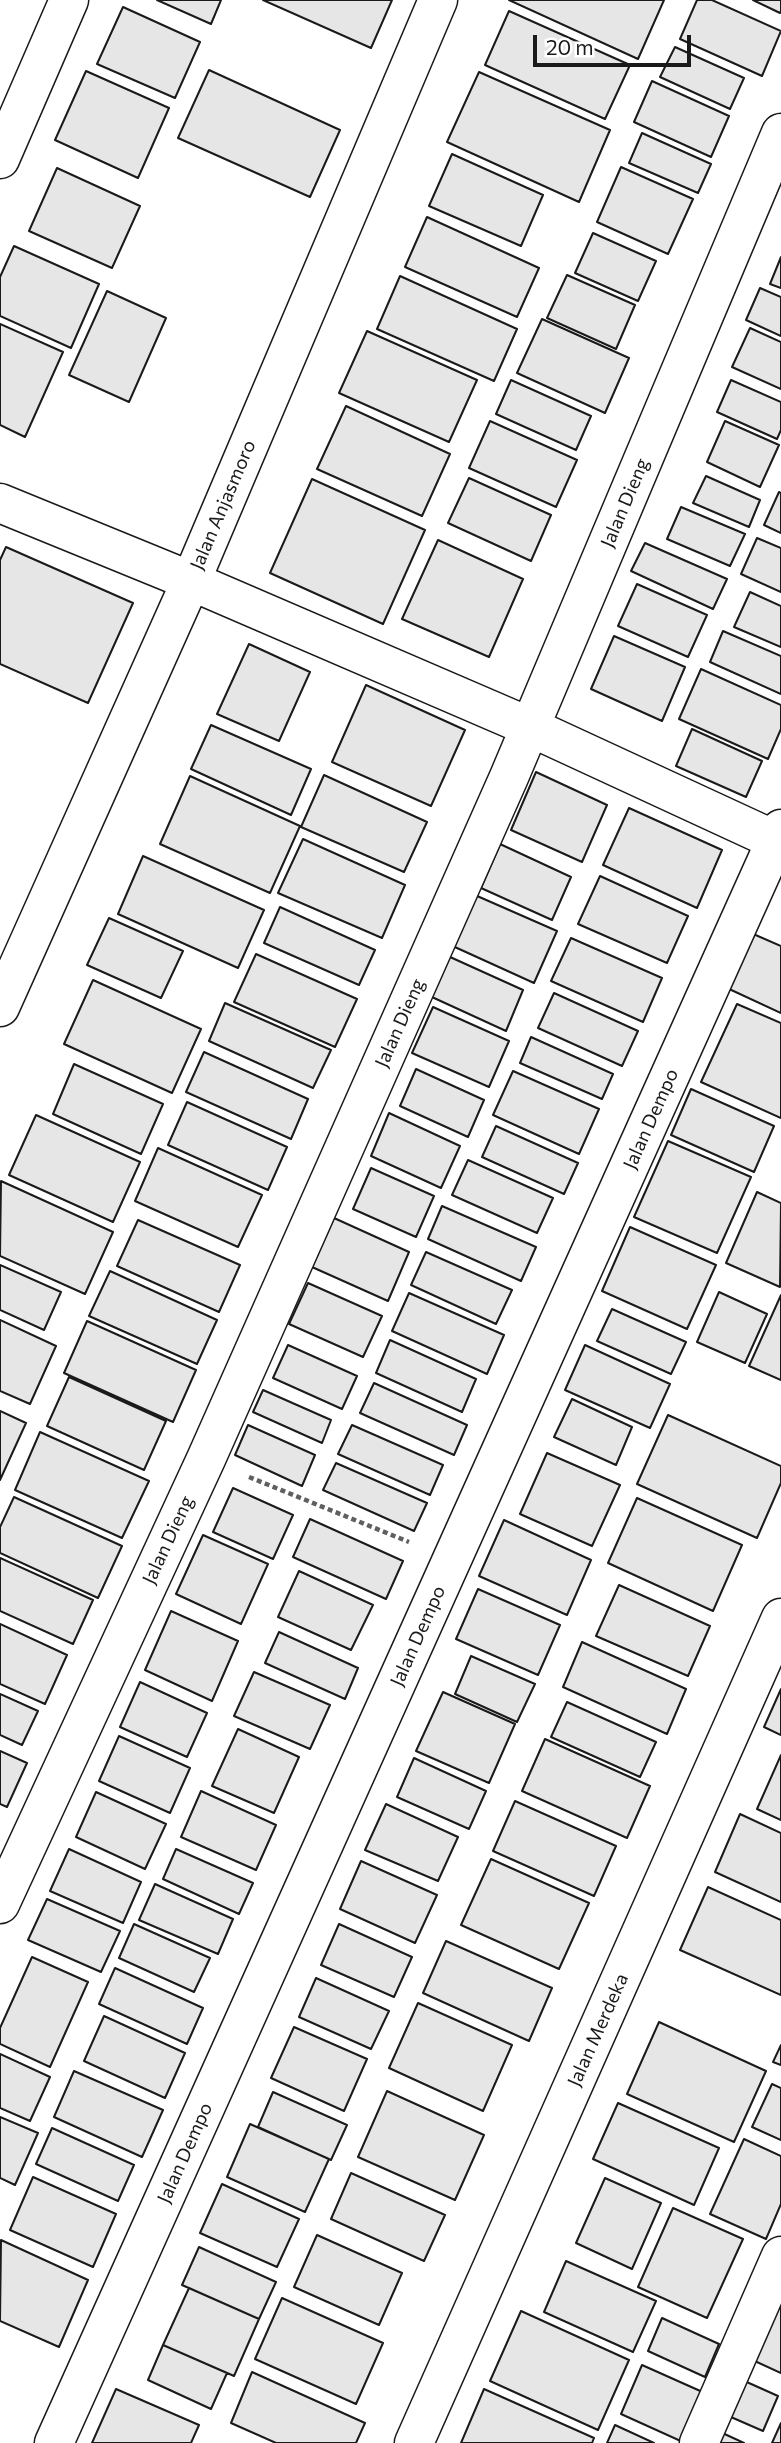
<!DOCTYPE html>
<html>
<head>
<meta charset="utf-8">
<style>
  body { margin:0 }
  #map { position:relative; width:781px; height:2443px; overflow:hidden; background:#fff; font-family:Commissioner,sans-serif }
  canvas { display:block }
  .scale { position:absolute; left:533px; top:35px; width:158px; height:32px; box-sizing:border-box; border:4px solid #1a1a1a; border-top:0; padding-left:9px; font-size:21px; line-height:24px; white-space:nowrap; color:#1a1a1a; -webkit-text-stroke:5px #fff; paint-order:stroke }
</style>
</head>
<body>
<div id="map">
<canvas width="781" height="2443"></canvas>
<div class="scale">20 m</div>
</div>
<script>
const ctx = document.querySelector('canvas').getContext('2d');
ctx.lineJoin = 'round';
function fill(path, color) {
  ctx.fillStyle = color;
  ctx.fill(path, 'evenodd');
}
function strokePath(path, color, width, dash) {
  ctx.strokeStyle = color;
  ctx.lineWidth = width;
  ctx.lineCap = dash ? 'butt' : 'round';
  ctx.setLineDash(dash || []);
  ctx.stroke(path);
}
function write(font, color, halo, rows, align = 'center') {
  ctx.font = font + ' Commissioner,sans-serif';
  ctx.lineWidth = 5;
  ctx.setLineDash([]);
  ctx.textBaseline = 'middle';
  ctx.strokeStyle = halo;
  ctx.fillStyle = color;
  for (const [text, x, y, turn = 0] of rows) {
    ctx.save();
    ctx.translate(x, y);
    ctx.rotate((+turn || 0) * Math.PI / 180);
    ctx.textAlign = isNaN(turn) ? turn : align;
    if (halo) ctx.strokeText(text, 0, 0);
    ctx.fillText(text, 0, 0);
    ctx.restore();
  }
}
const building = new Path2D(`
  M157,0H221L211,24Z
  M263,0H392L371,48Z
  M509,0H664L638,59Z
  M697,0H712L781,31L762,76L680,39Z
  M753,0H781V11L780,13Z
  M123,7L200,42L175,98L97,64Z
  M509,11L630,65L605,119L485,65Z
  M675,47L744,78L730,109L660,77Z
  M209,70L340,130L310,197L178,138Z
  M86,71L169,108L138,178L55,140Z
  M479,72L610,130L579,202L447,142Z
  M652,81L729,116L711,157L634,122Z
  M642,133L711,164L698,193L629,163Z
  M452,154L543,195L521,246L429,206Z
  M621,167L693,199L668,254L597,222Z
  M57,168L140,206L112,268L29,231Z
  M427,217L539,268L517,317L405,267Z
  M593,233L656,261L638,301L575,273Z
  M14,246L99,284L71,348L0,316V277Z
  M781,257V288L770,284Z
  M567,275L635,305L616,349L547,318Z
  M400,276L517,329L494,381L377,329Z
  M760,288L781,297V336L746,320Z
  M107,291L166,318L129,402L69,375Z
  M542,319L629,358L605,413L517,373Z
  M0,324L63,352L25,437L0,425Z
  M750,328L781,342V389L732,367Z
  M367,331L477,380L449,442L339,393Z
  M511,380L591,416L576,450L496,414Z
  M731,380L781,402V430L777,439L717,412Z
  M346,406L450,454L422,516L317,469Z
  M490,421L577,460L556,507L469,468Z
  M725,421L779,445L760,487L707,462Z
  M706,476L760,500L749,527L693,503Z
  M469,478L551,515L531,561L448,523Z
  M312,479L425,530L383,624L270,573Z
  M779,492L781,493V533L764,525Z
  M681,507L745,534L730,566L667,539Z
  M757,538L781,548V592L741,574Z
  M438,540L523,579L489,657L402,619Z
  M645,543L727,579L713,609L631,571Z
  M6,547L133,603L88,703L0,664V560Z
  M637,584L707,615L688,657L618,626Z
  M750,592L781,606V647L734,627Z
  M723,631L781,656V694L710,662Z
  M614,636L685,667L662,721L591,689Z
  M249,644L310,672L279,741L217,714Z
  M701,669L781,705V729L768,759L679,719Z
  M366,685L465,730L431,806L332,762Z
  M211,725L311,769L291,815L191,769Z
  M692,729L762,761L746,797L676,766Z
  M536,772L607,805L582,862L511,830Z
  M324,775L427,822L404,872L301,827Z
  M190,776L300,826L270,893L160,844Z
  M629,808L722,850L697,908L603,865Z
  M303,839L405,885L382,938L278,893Z
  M500,844L571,877L552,920L481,888Z
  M143,856L264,910L238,968L118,914Z
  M600,876L688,916L667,963L578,924Z
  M468,892L557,931L534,983L446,943Z
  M280,907L375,950L359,985L264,943Z
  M109,918L183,951L161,998L87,965Z
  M751,933L781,946V1013L727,988Z
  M571,938L662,978L643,1022L551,981Z
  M439,952L523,990L506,1031L421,992Z
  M256,954L357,999L335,1047L234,1002Z
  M93,980L201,1029L172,1093L64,1044Z
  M554,993L638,1031L622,1066L538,1028Z
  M225,1003L331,1050L313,1088L209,1041Z
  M737,1004L781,1023V1118L701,1082Z
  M433,1007L509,1041L489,1087L412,1053Z
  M531,1037L613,1074L602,1099L520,1063Z
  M204,1052L308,1099L291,1139L186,1092Z
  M74,1064L163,1104L141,1154L53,1114Z
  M416,1069L484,1100L468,1137L400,1106Z
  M513,1071L599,1109L579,1154L493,1115Z
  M691,1089L774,1126L754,1172L671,1135Z
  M187,1102L287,1147L268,1190L168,1145Z
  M389,1113L460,1146L441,1188L371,1156Z
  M36,1115L140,1162L113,1222L9,1175Z
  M496,1126L578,1163L564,1194L482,1157Z
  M668,1141L751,1177L717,1253L634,1217Z
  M158,1148L262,1195L238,1247L135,1201Z
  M468,1160L553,1198L537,1233L452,1195Z
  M371,1168L434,1196L416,1237L353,1209Z
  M1,1181L113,1232L85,1294L0,1256Z
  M757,1192L781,1203L780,1287L726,1263Z
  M442,1206L536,1247L521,1281L428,1239Z
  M334,1218L409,1252L388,1301L312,1267Z
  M138,1220L240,1265L219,1312L117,1266Z
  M630,1227L716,1265L687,1329L602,1291Z
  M426,1252L512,1290L496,1324L411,1285Z
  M0,1265L61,1292L44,1330L0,1310Z
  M110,1271L217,1320L197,1364L89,1316Z
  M308,1283L382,1316L363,1357L289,1324Z
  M719,1292L767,1314L745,1363L697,1342Z
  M409,1293L504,1335L487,1374L392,1331Z
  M781,1295V1380L749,1366Z
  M612,1309L686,1342L671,1374L597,1341Z
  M0,1320L56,1346L30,1404L0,1391Z
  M87,1321L196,1370L173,1422L64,1373Z
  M390,1340L476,1379L462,1412L376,1373Z
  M288,1345L357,1376L342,1409L273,1378Z
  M585,1345L670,1384L650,1428L565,1390Z
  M69,1377L166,1421L144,1470L47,1426Z
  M374,1383L467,1425L454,1455L360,1413Z
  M263,1390L331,1420L322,1443L253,1412Z
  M572,1399L632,1427L616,1465L554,1437Z
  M0,1411L26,1423L0,1480Z
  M668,1415L781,1466V1483L757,1538L637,1484Z
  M248,1425L315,1455L302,1486L235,1455Z
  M352,1425L443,1465L430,1495L338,1454Z
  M40,1432L149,1481L122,1538L15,1490Z
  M547,1453L620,1485L592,1546L520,1514Z
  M336,1463L427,1503L414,1531L323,1490Z
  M233,1488L293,1515L273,1559L213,1532Z
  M14,1497L122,1546L98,1598L0,1553V1527Z
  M637,1498L742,1545L713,1611L608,1563Z
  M310,1519L403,1561L386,1599L293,1557Z
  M504,1520L591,1560L567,1615L479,1576Z
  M203,1535L268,1564L241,1624L176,1594Z
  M0,1558L93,1600L73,1644L0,1611Z
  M299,1571L373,1605L351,1650L278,1617Z
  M619,1585L710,1626L688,1676L596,1636Z
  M478,1589L560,1625L538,1675L456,1639Z
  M171,1611L238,1641L212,1701L145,1670Z
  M0,1624L67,1655L45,1704L0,1684Z
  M279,1632L358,1668L345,1699L265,1663Z
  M582,1642L686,1689L667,1734L563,1687Z
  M471,1656L535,1684L517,1722L455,1694Z
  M254,1672L330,1705L310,1749L234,1716Z
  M140,1682L207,1713L187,1757L120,1727Z
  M781,1689V1735L764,1727Z
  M443,1692L515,1724L489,1783L416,1751Z
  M0,1694L38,1711L22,1745L0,1735Z
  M567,1702L656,1742L640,1777L551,1737Z
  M238,1729L299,1757L274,1813L212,1786Z
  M119,1736L190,1768L170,1813L99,1781Z
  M545,1739L650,1786L627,1838L522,1791Z
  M0,1751L27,1763L7,1807L0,1804Z
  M781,1755V1820L757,1809Z
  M414,1758L486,1791L469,1829L397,1797Z
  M201,1791L276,1825L256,1870L181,1837Z
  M96,1792L166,1824L145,1869L76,1837Z
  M515,1801L616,1846L594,1896L493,1851Z
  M386,1804L458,1837L438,1881L365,1850Z
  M740,1814L781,1833V1902L715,1872Z
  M69,1849L141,1882L123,1923L50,1891Z
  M176,1849L253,1883L239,1914L163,1879Z
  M491,1859L589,1903L559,1969L461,1925Z
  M361,1861L437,1895L415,1943L340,1909Z
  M155,1884L233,1919L218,1954L139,1920Z
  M708,1887L781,1920V1995L680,1950Z
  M47,1899L120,1931L101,1972L28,1940Z
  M134,1924L210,1958L194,1992L119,1958Z
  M339,1924L412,1957L394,1997L321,1965Z
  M446,1941L552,1988L529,2041L423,1993Z
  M32,1957L88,1982L50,2067L0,2044V2028Z
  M115,1968L203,2008L187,2044L99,2004Z
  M316,1978L389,2011L371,2049L299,2017Z
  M418,2003L512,2045L483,2111L389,2068Z
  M104,2016L185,2053L165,2098L84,2061Z
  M659,2022L766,2071L734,2142L627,2094Z
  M294,2027L367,2059L344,2111L271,2078Z
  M781,2045V2065L773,2062Z
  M0,2054L50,2077L30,2121L0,2108Z
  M74,2071L163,2110L142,2157L54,2117Z
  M772,2084L781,2088V2140L752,2127Z
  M387,2091L484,2135L455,2200L358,2157Z
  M273,2092L347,2125L331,2160L258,2127Z
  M618,2103L719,2148L694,2205L593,2159Z
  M0,2117L38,2133L15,2185L0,2178Z
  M250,2124L329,2159L305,2212L227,2177Z
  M52,2128L134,2165L118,2201L36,2164Z
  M744,2139L781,2156V2204L766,2239L710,2214Z
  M351,2173L445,2215L424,2261L331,2219Z
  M33,2177L116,2214L93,2267L10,2230Z
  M605,2178L661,2203L632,2269L576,2243Z
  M222,2184L299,2219L277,2267L200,2233Z
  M673,2208L743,2239L707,2318L638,2287Z
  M317,2235L402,2273L379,2325L294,2287Z
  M1,2240L88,2280L59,2347L0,2321Z
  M199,2247L276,2282L259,2319L182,2285Z
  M566,2261L656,2301L633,2352L544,2312Z
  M189,2288L259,2319L234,2376L163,2345Z
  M282,2298L383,2343L356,2404L255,2359Z
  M781,2300V2373L746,2357Z
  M521,2311L629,2360L598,2430L490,2381Z
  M662,2318L719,2344L705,2377L648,2351Z
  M163,2345L227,2373L211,2409L148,2380Z
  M642,2365L707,2394L685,2443L621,2414Z
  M252,2372L365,2423L356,2443H276L231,2423Z
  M740,2379L778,2396L763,2431L724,2414Z
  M116,2389L199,2425L191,2443H92Z
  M484,2389L594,2438L592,2443H461Z
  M781,2423V2443H772Z
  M615,2425L654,2443H607Z
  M718,2431L744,2443H712Z`);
const path = new Path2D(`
  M249,1477L409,1542`);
const street = new Path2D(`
  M0,159L69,0
  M0,503L191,581L530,727L781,843
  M0,1007L191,581L438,0
  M0,1904L206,1459L509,777L781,133
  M54,2443L781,829
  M414,2443L781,1618
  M699,2443L781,2256`);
const streetNames = [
  ["Jalan Dieng",625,503,-67],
  ["Jalan Anjasmoro",223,505,-67],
  ["Jalan Dieng",400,1023,-66],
  ["Jalan Dempo",651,1119,-66],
  ["Jalan Dieng",168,1540,-65],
  ["Jalan Dempo",418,1636,-66],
  ["Jalan Merdeka",598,2030,-66],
  ["Jalan Dempo",185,2153,-66]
];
fill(building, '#e6e6e6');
strokePath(building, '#1a1a1a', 2);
strokePath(street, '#1a1a1a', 41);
strokePath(path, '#5f5f5f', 4.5, [5, 3.5]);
strokePath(street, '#fff', 38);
write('19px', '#1a1a1a', '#fff', streetNames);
</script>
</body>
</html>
